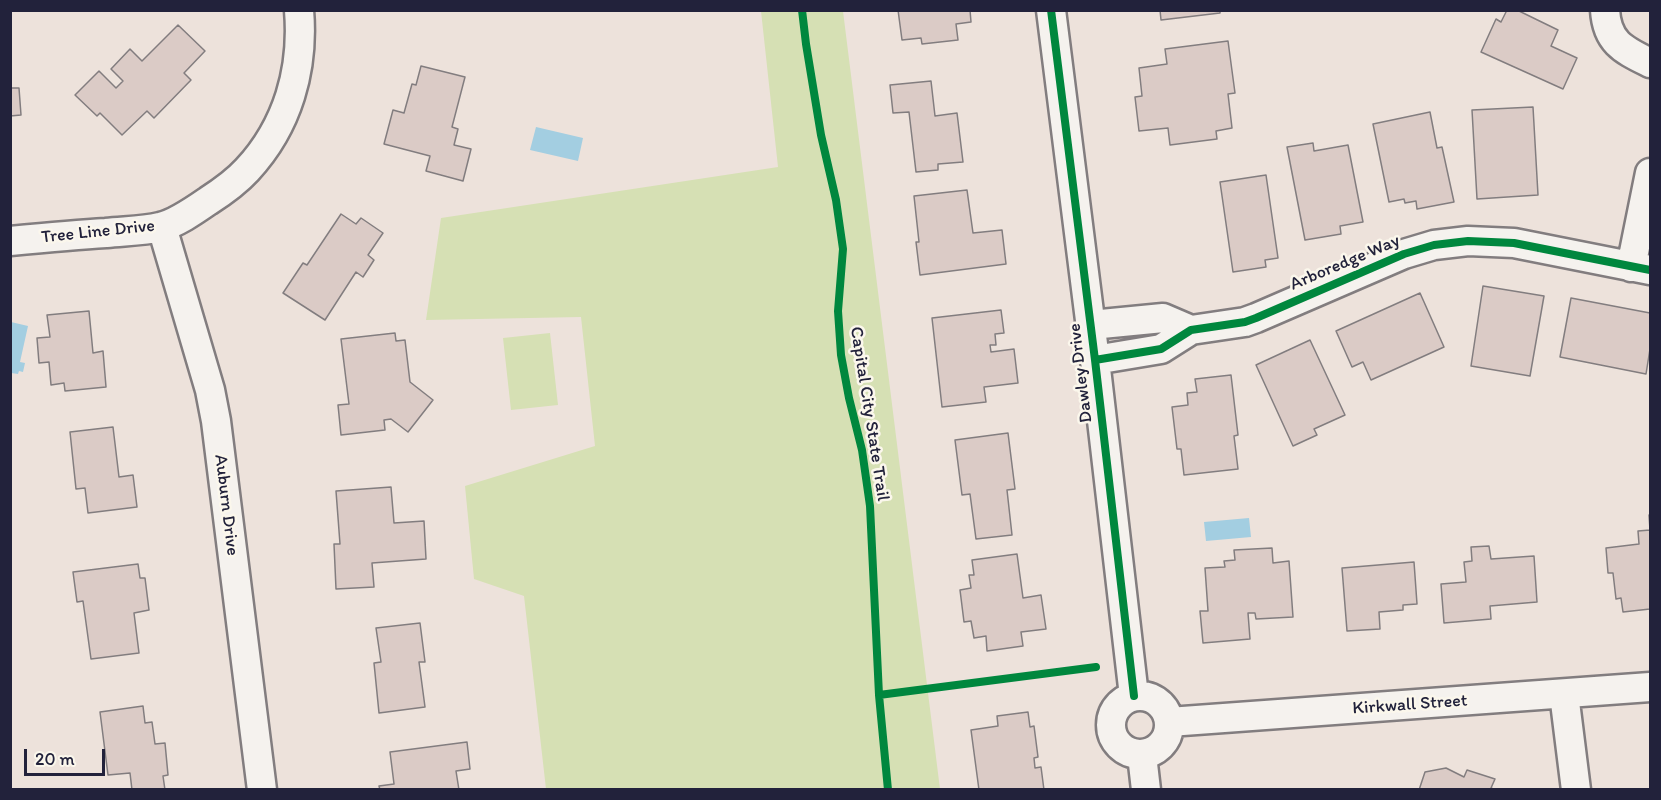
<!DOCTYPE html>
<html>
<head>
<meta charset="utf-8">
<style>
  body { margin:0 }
  #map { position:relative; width:1661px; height:800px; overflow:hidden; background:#ede2db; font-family:Itim,sans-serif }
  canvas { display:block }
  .frame { position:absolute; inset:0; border:12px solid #22223b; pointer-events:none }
  .scale { position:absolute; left:24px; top:749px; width:81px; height:27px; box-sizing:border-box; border:3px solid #22223b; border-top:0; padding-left:8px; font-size:18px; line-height:21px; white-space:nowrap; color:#22223b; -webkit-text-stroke:4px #fbf7ec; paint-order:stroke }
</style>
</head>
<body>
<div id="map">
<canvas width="1661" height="800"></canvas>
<div class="frame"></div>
<div class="scale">20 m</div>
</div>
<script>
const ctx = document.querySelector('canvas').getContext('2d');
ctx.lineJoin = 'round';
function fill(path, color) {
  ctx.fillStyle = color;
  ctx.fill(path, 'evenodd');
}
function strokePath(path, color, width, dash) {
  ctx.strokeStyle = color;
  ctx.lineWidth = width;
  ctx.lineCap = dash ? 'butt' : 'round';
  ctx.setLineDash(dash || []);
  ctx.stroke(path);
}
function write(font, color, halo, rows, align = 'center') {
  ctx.font = font + ' Itim,sans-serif';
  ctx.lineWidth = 5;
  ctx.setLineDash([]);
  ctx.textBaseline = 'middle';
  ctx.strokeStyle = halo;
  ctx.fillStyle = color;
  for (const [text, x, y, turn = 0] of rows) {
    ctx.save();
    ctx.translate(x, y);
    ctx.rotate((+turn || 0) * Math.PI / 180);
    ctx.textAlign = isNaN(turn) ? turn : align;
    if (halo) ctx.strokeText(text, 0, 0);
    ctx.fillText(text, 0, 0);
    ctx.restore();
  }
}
const green = new Path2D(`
  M761,11H843L940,789H546L524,596L474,579L465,486L595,446L581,317L426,320L441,218L778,167Z
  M550,333L558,405L511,410L503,338Z`);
const water = new Path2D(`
  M536,127L583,138L578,161L530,150Z
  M11,322L28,326L20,362L25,363L23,372L19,371L18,374L11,373Z
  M1249,518L1251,537L1206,541L1204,522Z`);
const building = new Path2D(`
  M898,10H970L971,22L956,24L958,40L922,44L921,38L902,40Z
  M1160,10H1220V13L1161,20Z
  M1507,10H1517L1558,30L1551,46L1577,58L1563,89L1481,52L1496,19L1501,22Z
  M178,25L205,51L184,73L191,80L154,118L147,111L122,135L100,113L97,116L75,95L99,71L116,88L123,81L111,69L130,49L142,61Z
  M1228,41L1235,93L1228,94L1232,128L1216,131L1217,139L1170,145L1168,128L1139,131L1135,97L1142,96L1139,68L1167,64L1165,49Z
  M421,66L465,77L452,127L458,129L454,145L471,149L463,181L426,171L430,156L384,144L393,110L404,113L412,84L416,85Z
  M931,81L935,116L957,113L963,162L938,164V170L916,172L909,112L893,113L890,85Z
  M10,88H19L21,115L10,116Z
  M1533,107L1538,195L1477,199L1472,110Z
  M1430,112L1437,148L1442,147L1454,202L1417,209L1416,201L1405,203L1404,199L1389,202L1373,124Z
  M1313,143L1314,151L1348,145L1363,222L1340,226L1341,234L1305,240L1287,147Z
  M1266,175L1278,258L1265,260L1266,267L1233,272L1220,182Z
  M967,190L973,233L1002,230L1006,264L920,275L916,242H919L914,196Z
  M341,214L356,224L361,218L383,233L368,255L374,260L363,277L356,272L325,320L283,293L303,263L307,265Z
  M1483,286L1544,296L1530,376L1471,366Z
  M1420,293L1444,347L1371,380L1363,362L1352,367L1336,331Z
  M1571,298L1650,313V349L1646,374L1560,357Z
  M1001,310L1004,333L995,334L996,345H990L991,352L1014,349L1018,383L984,387L986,402L942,407L932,318Z
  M89,311L93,353L103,351L106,387L65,391L64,383L51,385L49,362L39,363L37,338L50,337L47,315Z
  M395,333L396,341L405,340L410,382L433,400L408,432L391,419L384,420L385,430L341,435L338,405L349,404L341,339Z
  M1310,340L1345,415L1314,429L1317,435L1293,446L1256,365Z
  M1231,375L1238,435L1234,436L1238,469L1184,475L1181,449H1177L1172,407L1188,405L1187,393L1197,392L1195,379Z
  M113,427L119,477L133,475L137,507L88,513L85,488L76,489L70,432Z
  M1008,433L1015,489L1007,490L1012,535L976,539L970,494L962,495L955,440Z
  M391,487L394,523L424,521L426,559L372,563L374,587L336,589L334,544H340L336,491Z
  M1649,515H1650V609L1623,612L1621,598L1616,599L1613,573H1608L1606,548L1639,544L1638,531L1650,530Z
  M1489,546L1491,559L1534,556L1537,602L1490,606L1491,619L1444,623L1441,584L1466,582L1464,562L1472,561L1471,547Z
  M1272,548L1273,563L1289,561L1293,617L1256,619L1255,613H1248L1250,639L1203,643L1200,611H1208L1205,568L1225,567L1224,561L1235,560L1234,550Z
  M1017,554L1023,598L1041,595L1046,629L1021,632L1023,646L987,651L986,636L974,638L971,621L964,622L960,590L971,588L969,575H974L972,560Z
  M1414,562L1417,604L1403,605V610L1379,612L1380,629L1347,631L1342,568Z
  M138,564L140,578H145L149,610L134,613L139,653L91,659L83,601L77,602L73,572Z
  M420,623L425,662H419L425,707L379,713L374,663L381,662L376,628Z
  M143,706L145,723L152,722L155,744L165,743L168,775L163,776L165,790H132L130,773L108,775L100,712Z
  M1028,712L1030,727L1034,726L1038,757L1034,758L1035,768L1041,767L1044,790H979L971,730L998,726L997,716Z
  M467,742L470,769L456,771L459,790H380L379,786L394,784L390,752Z
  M1446,768L1464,777L1467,770L1495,779L1491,788L1496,790H1419L1425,772Z`);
const street = new Path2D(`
  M1051,10L1095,360L1134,696
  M1605,10C1607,43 1624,50 1650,63
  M162,227L210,390L216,421L262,790
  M10,241C42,238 74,235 106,233C124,231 143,231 160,227C175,224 195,210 208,201C222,192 236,182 247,170C288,126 304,69 299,10
  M1631,267L1650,173
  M1091,325L1163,318L1191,330
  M1095,360L1161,349L1191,330L1245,322L1256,318L1404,254L1434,245L1468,241L1514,243L1650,270
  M1564,694L1576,790
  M1111 725a29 29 0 1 1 58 0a29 29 0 1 1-58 0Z
  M1169,722L1650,687
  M1142,755L1146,790`);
const cycleway = new Path2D(`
  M802,10L806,44L821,135L836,200L843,249L838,311L841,355L849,398L862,450L870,506L879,695L888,790
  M1051,10L1095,360L1134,696
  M1095,360L1161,349L1191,330L1245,322L1256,318L1404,254L1434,245L1468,241L1514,243L1650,270
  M879,695L1096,667`);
const streetNames = [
  ["Tree Line Drive",98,232,-6],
  ["Arboredge Way",1345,263,-23],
  ["Dawley Drive",1081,373,-97],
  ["Capital City State Trail",869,414,81],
  ["Auburn Drive",226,505,83],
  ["Kirkwall Street",1410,705,-4]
];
fill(green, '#d6e0b4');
fill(water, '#a3cee1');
fill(building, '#dbcbc6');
strokePath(building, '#827d7f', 1.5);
strokePath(street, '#827d7f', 33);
strokePath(street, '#f5f2ee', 28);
strokePath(cycleway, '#00873e', 8);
write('18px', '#22223b', '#fbf7ec', streetNames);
</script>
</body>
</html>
